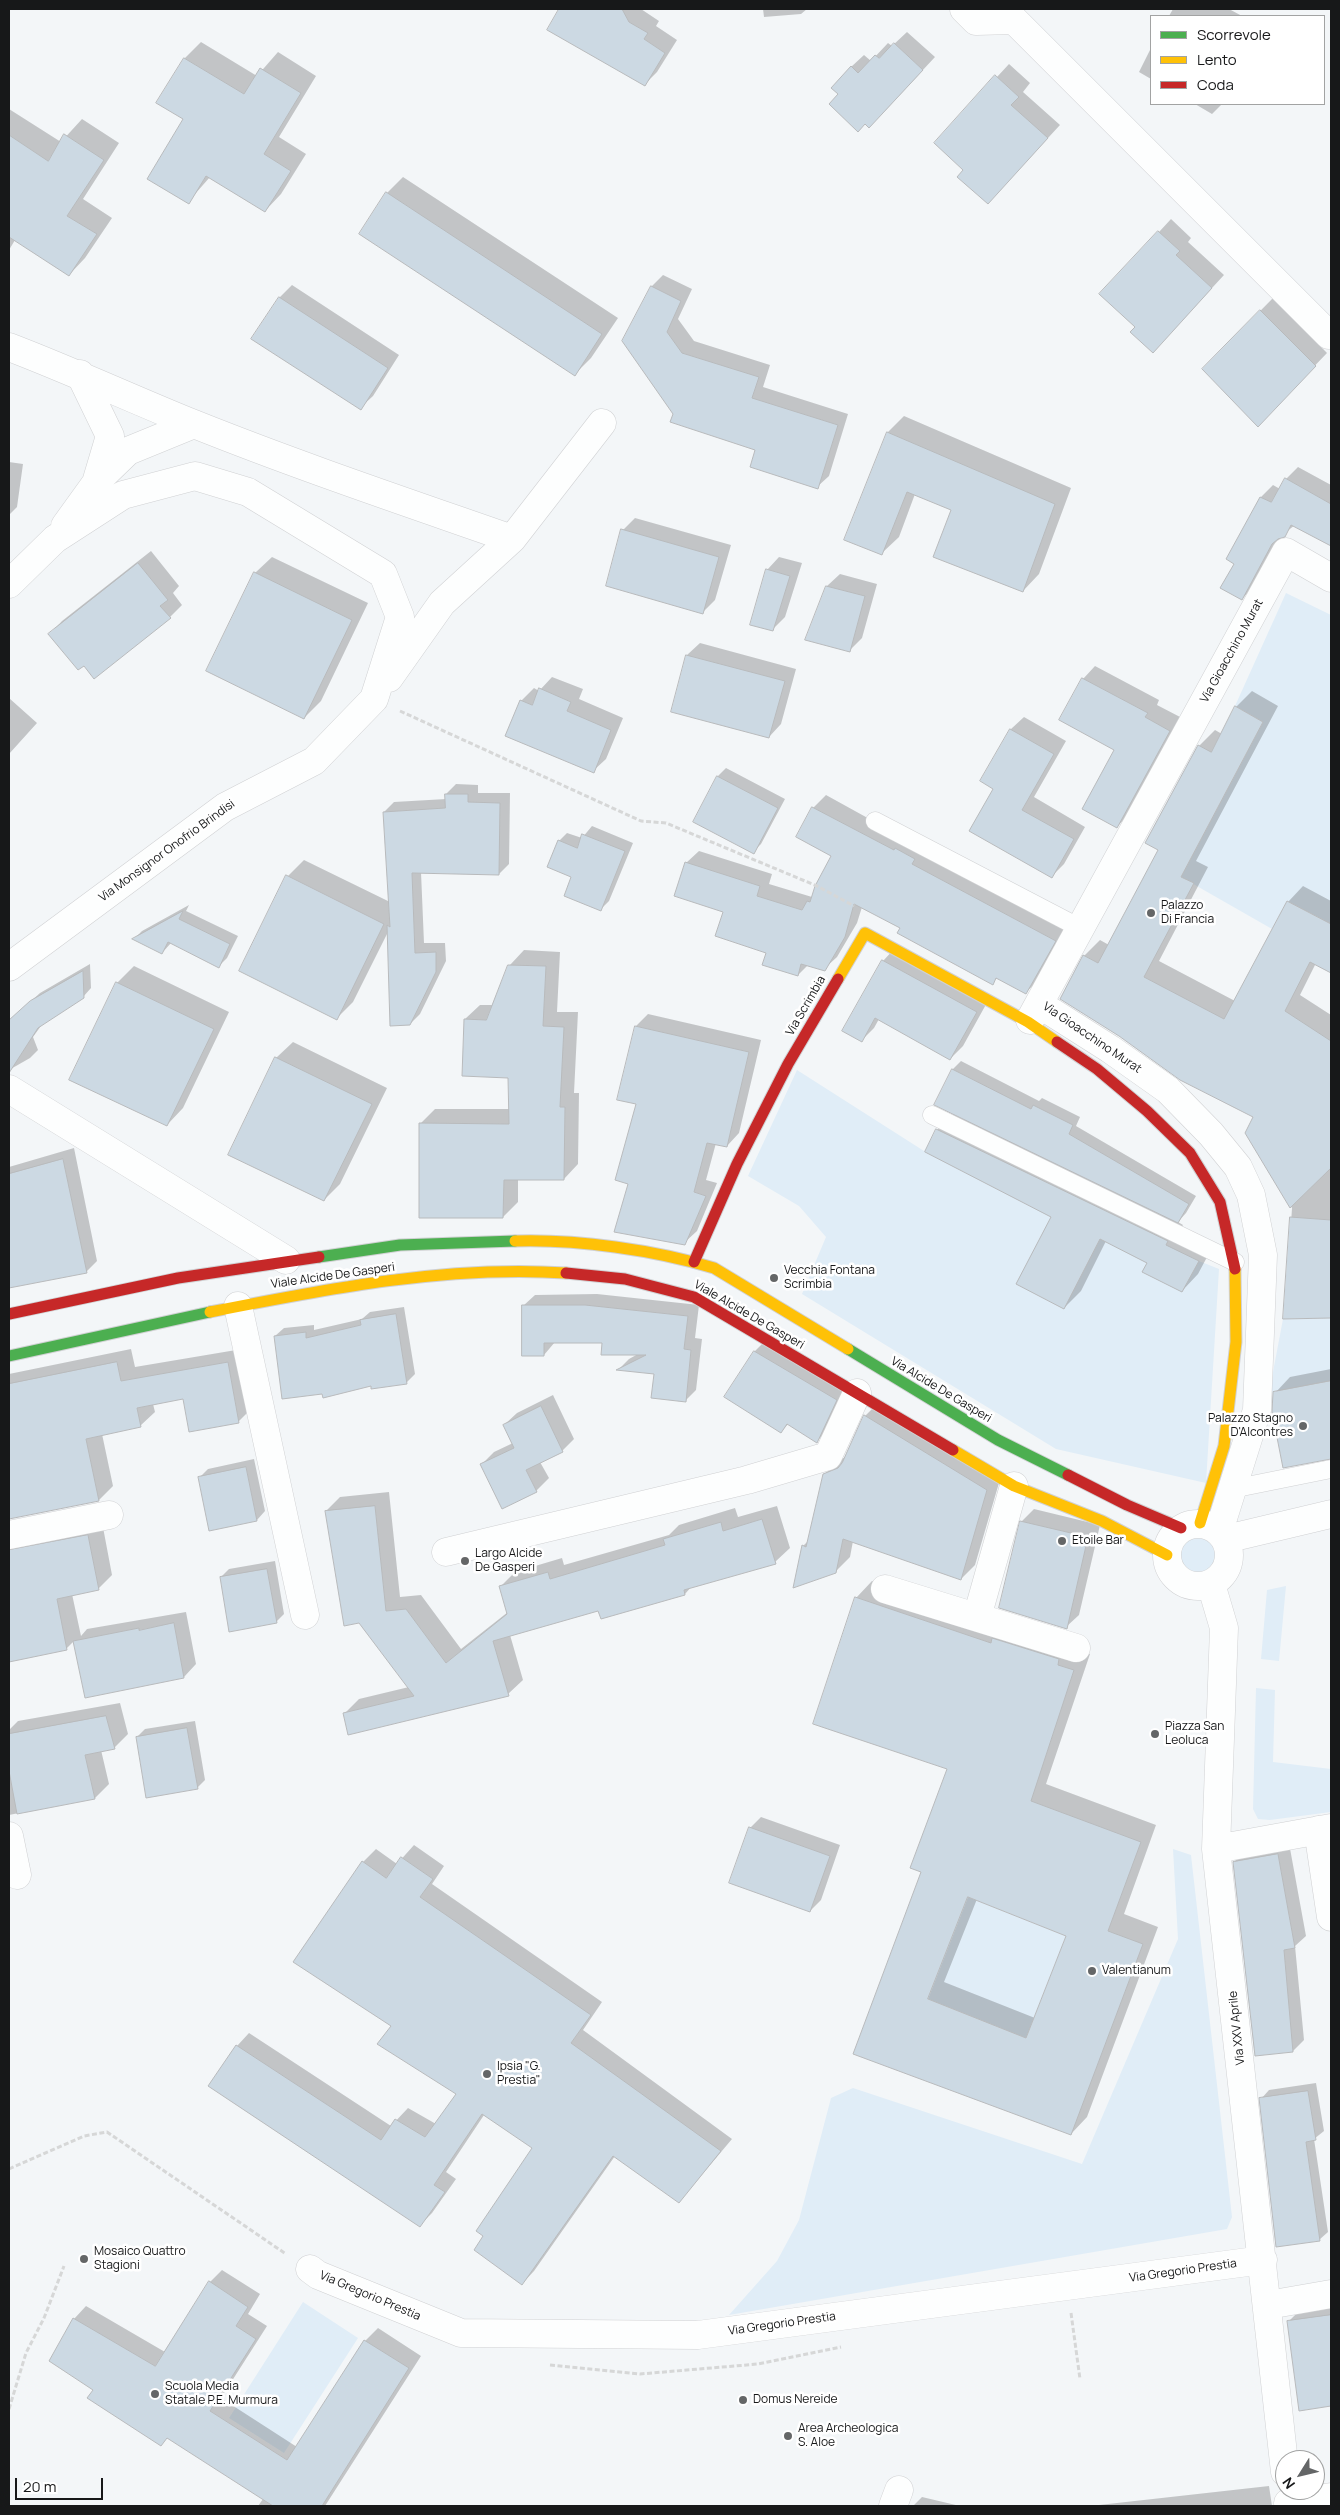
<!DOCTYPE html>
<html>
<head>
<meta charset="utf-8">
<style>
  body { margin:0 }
  #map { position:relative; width:1340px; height:2515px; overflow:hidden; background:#f3f6f8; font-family:Manrope,sans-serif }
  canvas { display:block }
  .frame { position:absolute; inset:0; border:10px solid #171819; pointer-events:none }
  .legend { position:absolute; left:1150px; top:15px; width:175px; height:90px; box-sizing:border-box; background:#fff; border:1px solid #a2a3a3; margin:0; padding:6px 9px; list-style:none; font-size:15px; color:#171819 }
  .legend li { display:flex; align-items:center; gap:10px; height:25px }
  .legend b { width:25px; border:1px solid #a2a3a3 }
  .north { position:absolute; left:1275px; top:2450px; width:50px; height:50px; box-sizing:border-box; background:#fff; border:1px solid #a2a3a3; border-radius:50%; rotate:234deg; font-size:14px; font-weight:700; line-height:20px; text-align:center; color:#171819 }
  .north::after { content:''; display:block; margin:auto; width:18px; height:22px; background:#646667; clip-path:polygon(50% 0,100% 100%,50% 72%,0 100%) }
  .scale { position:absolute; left:15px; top:2478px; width:88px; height:22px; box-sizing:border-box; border:2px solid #171819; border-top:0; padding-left:6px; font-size:15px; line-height:18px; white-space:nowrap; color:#171819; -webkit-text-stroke:4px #fff; paint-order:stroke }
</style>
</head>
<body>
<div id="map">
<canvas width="1340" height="2515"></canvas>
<div class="frame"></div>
<ul class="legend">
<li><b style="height:6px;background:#4caf50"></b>Scorrevole</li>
<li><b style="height:6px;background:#ffc107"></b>Lento</li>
<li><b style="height:6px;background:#c62828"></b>Coda</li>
</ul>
<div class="north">N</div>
<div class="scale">20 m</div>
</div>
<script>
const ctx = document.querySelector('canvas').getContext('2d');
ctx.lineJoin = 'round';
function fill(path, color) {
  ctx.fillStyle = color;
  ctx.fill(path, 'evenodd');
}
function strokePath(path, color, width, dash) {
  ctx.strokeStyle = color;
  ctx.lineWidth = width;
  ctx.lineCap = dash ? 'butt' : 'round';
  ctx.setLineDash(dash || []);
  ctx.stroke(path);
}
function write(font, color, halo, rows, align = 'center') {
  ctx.font = font + ' Manrope,sans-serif';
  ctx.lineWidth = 5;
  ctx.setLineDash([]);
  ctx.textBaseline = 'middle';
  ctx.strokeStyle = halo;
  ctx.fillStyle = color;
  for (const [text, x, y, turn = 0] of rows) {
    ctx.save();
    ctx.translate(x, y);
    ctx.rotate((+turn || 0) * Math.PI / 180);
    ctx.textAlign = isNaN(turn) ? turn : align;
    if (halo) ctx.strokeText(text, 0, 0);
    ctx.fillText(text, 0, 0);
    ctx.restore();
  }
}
const green = new Path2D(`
  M1286,593L1331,615V924L1287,901L1272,929L1181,877L1263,722L1235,706Z
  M797,1070L924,1151L934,1134L945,1135L1199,1261L1219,1269L1206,1483L1056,1449L802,1294L826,1237L799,1206L748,1176Z
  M1331,1318V1381L1269,1393L1283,1319Z
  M1190,1524L1229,1549C1229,1595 1169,1600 1168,1553C1168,1546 1169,1540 1174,1535C1178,1531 1185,1527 1190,1524Z
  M1286,1586L1279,1661L1261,1659L1267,1590Z
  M1256,1688L1275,1690L1273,1762L1331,1769V1812L1270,1820L1258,1819L1253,1809Z
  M1173,1849L1191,1855L1232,2217L1227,2229L729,2315L777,2261L799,2220L831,2098L853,2088L1082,2164L1178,1939Z
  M968,1897L1066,1936L1026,2038L928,1999Z
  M303,2302L358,2338L284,2453L229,2418Z`);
const shadow = new Path2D(`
  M561,9H641L659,21L656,26L677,40L657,72L645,84L549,30Z
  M763,9H807L801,14L764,17Z
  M1173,9H1229L1242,16H1169Z
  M907,32L935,57L882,114L840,94L851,67L864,55L871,61L888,43L892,46Z
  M201,42L257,76L278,52L316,76L279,137L306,154L281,194L265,211L210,177L188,202L185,119L158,102L185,58Z
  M1151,48V79L1139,72Z
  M1009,64L1030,83L1023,92L1060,125L1000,190L965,170L936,143Z
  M1195,104H1222L1212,114Z
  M9,109L61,142L82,119L119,143L83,199L112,218L85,258L69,275L15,240L9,250Z
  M403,177L618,318L591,358L575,374L387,193Z
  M1171,219L1191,238L1188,242L1224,275L1165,339L1137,327L1159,232Z
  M663,275L692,289L678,319L694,341L770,365L763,387L848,414L829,476L817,487L757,449L674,414L652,286Z
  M292,285L399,355L373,396L360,408L253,339L280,297Z
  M1273,298L1327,353L1258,425L1203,369Z
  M904,416L1071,488L1039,574L1023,591L953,509L915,494L899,537L882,553L846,539L888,432Z
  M9,462L23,464L17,507L9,515Z
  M1298,467L1331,485V545L1295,525L1281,536L1254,586L1242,599L1236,563L1227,559L1261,497L1273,485L1280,489L1286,479Z
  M635,518L731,545L715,600L703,612L623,530Z
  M151,551L179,586L173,593L182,605L170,617L84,664L50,634L62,621Z
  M272,557L368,603L321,701L304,718L255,573Z
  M779,557L802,563L785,617L772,630L767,570Z
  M840,574L877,584L862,638L849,651L827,586Z
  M700,643L796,669L781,724L769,737L687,655Z
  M1095,666L1159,700L1157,705L1182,718L1129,814L1117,827L1115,749L1083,679Z
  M552,677L583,689L579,699L623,718L606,759L593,771L521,701L534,688L539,691Z
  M1252,691L1278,706L1196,861L1208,867L1159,961L1235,1001L1288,902L1303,886L1331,901V971L1316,963L1300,995L1331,1015V1166L1328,1169H1331V1317L1285,1318L1292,1208L1246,1133L1254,1116L1084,956L1100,940L1109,945L1160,850L1199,746L1215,730L1222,734L1236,707Z
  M9,698L37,723L9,754Z
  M1024,717L1066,741L1034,797L1085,827L1064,864L1051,877L995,788L981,780L1011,729Z
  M726,768L785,799L761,844L753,852L694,821L718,776Z
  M456,784L478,785V793H510L509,864L499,874L421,872L424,943H445L446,961L420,1014L410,1024L389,930L353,1002L337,1018L288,876L304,860L390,902L384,812L394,802L446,799V794Z
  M826,795L1067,928L1039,980L1026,992L998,977L992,983L902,928L862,907L857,923L837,957L824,969L808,965L798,975L767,952L725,911L686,863L699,851L772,874L769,884L812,897L833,855L813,808Z
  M592,826L633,843L609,901L600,910L573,876L559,841L567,833L582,838Z
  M189,905L186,911L238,936L227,958L219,966L171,943L162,953L134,939L142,931Z
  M895,948L989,999L963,1046L950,1059L879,1019L874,1028L862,1040L883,961Z
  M524,950L560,952L557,1012H578L574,1093H579L578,1164L564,1179H518V1202L503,1217L420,1124L435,1109H510L509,1077L465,1019L480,1005H494L510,965Z
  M90,964L91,988L83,997L43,1023L33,1037L38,1050L30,1058L9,1070V1021L40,993Z
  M134,966L229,1012L183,1108L167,1125L117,983Z
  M648,1014L761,1040L739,1133L727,1146L716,1143L706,1180L717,1183L697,1231L684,1243L629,1183L637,1103L636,1026Z
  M293,1042L387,1088L340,1184L324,1200L276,1058Z
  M961,1061L1039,1101L1042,1098L1080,1117L1076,1126L1196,1196L1186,1213L1178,1222L1183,1225L1181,1228L1214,1244L1198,1274L1182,1291L1148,1263L1106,1241L1081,1291L1064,1308L1053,1217L937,1130L954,1113L953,1069Z
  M74,1148L97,1261L86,1272L9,1287V1167Z
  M597,1294L699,1305L695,1338L702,1339L696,1390L685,1401L655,1373L619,1369L629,1359L638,1354L603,1342H555L544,1355L523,1306L535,1295Z
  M404,1307L415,1374L406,1383L372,1385L275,1336L284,1328L314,1325V1330L362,1319L370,1312Z
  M767,1339L848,1387L829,1429L817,1441L789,1423L781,1432L726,1396L755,1351Z
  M131,1349L135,1367L242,1349L253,1407L239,1421L190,1430L184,1398L153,1404L155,1412L140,1426L102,1434L113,1486L99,1500L9,1518V1374Z
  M1331,1369V1457L1284,1466L1275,1393L1290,1377Z
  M553,1395L574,1439L562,1451L540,1462L549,1478L536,1491L482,1464L494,1452L513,1443L504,1425L517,1413Z
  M879,1402L1001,1476L975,1565L961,1579L853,1541L850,1557L835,1572L803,1546L809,1540L825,1474L839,1460L846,1457L865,1416Z
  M254,1459L265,1511L257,1520L200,1477L208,1469Z
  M389,1492L400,1597L421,1595L461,1649L508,1612L500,1587L515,1572L562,1558L564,1565L669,1535L679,1525L735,1508L738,1517L777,1506L790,1548L775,1562L692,1586L685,1594L599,1609L510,1635L523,1680L508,1694L345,1713L359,1699L409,1687L326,1511L340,1497Z
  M1034,1509L1100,1525L1079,1615L1066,1627L1021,1522Z
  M102,1522L112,1575L98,1589L72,1594L81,1636L87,1629L186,1612L196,1664L184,1677L86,1697L74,1641L66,1649L9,1660V1526Z
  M275,1561L284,1614L276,1622L221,1577L229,1569Z
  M872,1581L1090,1654L1046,1784L1156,1825L1124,1914L1158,1927L1087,2117L1071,2134L855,2054L923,1872L949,1768L856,1598ZM977,1899L1067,1936L1035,2018L944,1982Z
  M120,1703L128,1734L114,1748L101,1750L109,1784L95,1798L9,1815V1730L18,1721Z
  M195,1721L205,1780L197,1788L137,1737L145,1729Z
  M761,1817L840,1845L821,1900L810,1911L750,1828Z
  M1289,1843L1306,1936L1295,1946L1304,2040L1293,2051L1234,1862L1246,1851Z
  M414,1845L444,1866L432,1884L602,2002L583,2030L732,2139L679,2202L615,2156L534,2271L522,2284L534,2148L484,2115L446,2172L456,2179L432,2213L420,2225L237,2046L249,2033L391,2126L408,2108L436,2124L457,2094L393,2025L294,1962L363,1862L376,1849L397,1864Z
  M1316,2083L1324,2131L1314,2139L1328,2232L1319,2240L1261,2099L1269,2090Z
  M222,2270L260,2294L248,2314L267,2326L221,2398L297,2447L365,2341L378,2328L421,2356L325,2506H258L263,2499L168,2437L161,2444L94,2390L74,2319L86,2306L165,2352L210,2282Z
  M1331,2305V2404L1300,2409L1289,2321L1301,2309Z
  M1269,2486L1272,2506H1090Z
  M922,2497L960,2506H913Z`);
const building = new Path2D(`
  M559,9H622L629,22L648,33L644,39L665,53L645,86L547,30Z
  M894,43L923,70L869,128L865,124L858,132L829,104L838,94L831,88L851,66L858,73L875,55L879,58Z
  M184,58L244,94L260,68L301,93L264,154L291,171L265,212L206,176L189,204L147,179L183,119L156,103Z
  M995,75L1019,97L1011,105L1048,138L988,204L957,177L963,170L934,143Z
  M64,134L104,160L67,216L97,234L69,276L9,237V135L48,161Z
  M386,192L602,334L575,376L359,234Z
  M1158,231L1180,251L1176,255L1212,288L1153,353L1130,332L1135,327L1099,294Z
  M651,286L681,301L667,332L682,353L759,377L752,398L838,425L818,489L750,467L755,450L670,422L673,414L622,341Z
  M279,297L388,368L361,410L251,339Z
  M1260,310L1316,366L1258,427L1202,369Z
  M887,432L1055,504L1023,592L933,557L951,510L907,492L882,555L844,540Z
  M1285,478L1331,504V546L1291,525L1285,537L1278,539L1272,544L1242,600L1220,588L1234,564L1226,559L1260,497L1271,502Z
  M621,529L719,557L703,614L606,586Z
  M138,563L168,600L160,606L171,618L94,679L84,666L78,670L48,634Z
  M766,569L790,576L773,631L750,625Z
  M254,572L352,620L304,719L206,671Z
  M826,586L865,596L850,652L805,640Z
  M686,655L785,681L769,738L671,712Z
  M1082,678L1148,713L1145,717L1170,731L1117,828L1082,809L1114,750L1059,720Z
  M539,688L571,702L567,711L611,730L594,773L505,736L520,700L532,705Z
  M1235,706L1263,722L1181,877L1194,883L1144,977L1224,1019L1287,901L1331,924V973L1310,962L1285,1011L1331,1041V1168L1290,1208L1245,1133L1253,1117L1180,1080L1119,1036L1060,999L1083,955L1098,963L1158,850L1145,843L1198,745L1211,752Z
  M1010,729L1054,754L1022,810L1074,839L1052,878L969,831L993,789L980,781Z
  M717,776L778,808L754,854L693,822Z
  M445,794H468V802L500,803L499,875L412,873L415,953L436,952V972L410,1025L390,1026L387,925L390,927L383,812L445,808Z
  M812,807L894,850L895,848L915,859L912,864L1056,941L1026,994L996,978L993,985L897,933L900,928L854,904L845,937L825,971L801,964L798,976L762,965L766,953L715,936L723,912L674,896L685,862L760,886L757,896L802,910L807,901L810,902L815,886L831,856L796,837Z
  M582,834L625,851L601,911L564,896L571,877L547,867L558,840L577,848Z
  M286,875L384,924L337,1020L239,971Z
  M183,911L179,919L230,944L219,968L168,942L162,954L132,939Z
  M882,960L977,1012L950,1060L875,1018L862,1042L842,1031Z
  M508,965L546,966L543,1026L564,1027L560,1107H565L564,1180H504L503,1218H419V1123L509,1124L508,1078L462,1076L464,1019L486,1020Z
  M83,971L84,998L38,1028L9,1073V1020L30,1001Z
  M116,982L214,1029L167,1126L69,1080Z
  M635,1026L749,1052L727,1147L707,1143L694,1192L706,1196L685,1245L614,1232L628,1184L615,1180L636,1104L617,1100Z
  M275,1057L372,1104L324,1201L228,1155Z
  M952,1069L1031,1109L1033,1105L1073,1125L1069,1134L1189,1204L1178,1223L934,1105Z
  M936,1129L1168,1241L1166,1245L1199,1261L1182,1292L1142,1272L1147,1263L1100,1239L1064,1309L1016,1284L1051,1217L925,1152Z
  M63,1159L87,1273L9,1288V1174Z
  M1290,1217L1331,1220V1318L1283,1319Z
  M522,1305H585L688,1316L684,1349L691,1350L686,1402L651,1398L654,1374L616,1370L646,1355H601L602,1343H544V1356H522Z
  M396,1314L407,1384L371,1389V1386L323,1398L322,1394L282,1399L274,1336L306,1332V1338L361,1325L360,1320Z
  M754,1351L837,1400L817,1443L787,1424L781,1433L724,1397Z
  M117,1362L121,1381L228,1362L239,1423L189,1432L183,1399L137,1408L141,1427L86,1439L99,1501L9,1519V1384Z
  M1331,1381V1459L1283,1468L1272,1412L1273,1392Z
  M541,1406L563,1452L526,1470L537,1492L502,1509L480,1464L514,1448L503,1425Z
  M864,1415L987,1490L961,1580L843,1539L836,1573L793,1588L802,1545L806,1547L823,1474L838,1468L842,1463Z
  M246,1467L257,1521L209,1531L198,1477Z
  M375,1506L386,1611L406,1609L446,1663L507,1614L499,1586L548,1572L550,1579L665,1545L663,1539L721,1522L723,1531L762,1519L776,1564L684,1590L685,1595L601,1619L598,1611L493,1641L509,1696L348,1735L343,1713L414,1696L359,1623L344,1626L325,1511Z
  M1020,1521L1088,1537L1067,1629L999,1608Z
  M88,1535L99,1590L57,1599L67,1650L9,1662V1550Z
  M267,1569L277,1623L229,1632L220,1577Z
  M855,1597L991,1643L992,1638L1059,1659L1058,1665L1074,1670L1031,1801L1141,1842L1108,1931L1143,1944L1071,2135L853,2054L921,1872L910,1868L947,1769L813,1724ZM968,1897L1066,1936L1026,2038L928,1999Z
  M174,1623L184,1678L85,1698L73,1641L139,1628V1630Z
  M106,1716L115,1749L85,1755L95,1799L17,1814L9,1771V1734Z
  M187,1728L198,1789L146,1798L136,1737Z
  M749,1827L830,1856L810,1912L729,1883Z
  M1278,1854L1295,1948L1284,1950L1293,2052L1255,2056L1233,1862Z
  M401,1857L433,1879L420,1897L591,2015L571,2043L721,2151L679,2203L613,2156L522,2285L474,2250L483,2236L476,2231L532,2148L482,2114L434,2185L445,2192L420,2227L208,2086L236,2045L381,2140L395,2119L425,2137L456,2094L377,2044L391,2026L293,1962L362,1861L386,1878Z
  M1308,2091L1316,2140L1306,2142L1320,2241L1276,2247L1259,2098Z
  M209,2281L248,2307L236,2326L256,2339L210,2411L287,2460L364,2340L409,2368L322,2506H273L167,2438L161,2446L87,2398L93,2390L49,2361L73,2318L155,2366Z
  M1331,2315V2406L1299,2411L1287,2321Z`);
const path = new Path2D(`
  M400,711L641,821L666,823L817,886L854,906
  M9,2169L84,2136L107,2132L286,2254
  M1071,2313L1080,2379
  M550,2365L640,2374L758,2364L841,2347
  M9,2409L26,2353L44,2318L64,2266`);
const lane = new Path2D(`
  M875,821L1080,928
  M932,1115L1235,1262
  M1232,1489L1331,1469`);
const street = new Path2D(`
  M964,9L976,21L1014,20L1329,335
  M9,347C72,371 132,399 194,424C299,466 406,502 512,539L602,423
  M98,480L128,451L194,424
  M65,526L96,483L110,436L80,374
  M9,584L55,539L123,495L195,476L248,492L383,574L400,617L374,699L314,761L225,807L9,967
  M389,678L442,603L512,539
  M1039,1004L1110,1049L1168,1090L1211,1134L1238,1167L1251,1195L1263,1255L1257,1410L1219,1531
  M1030,1020L1286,552L1331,578
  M9,1089L286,1260
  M238,1306L305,1615
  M1167 1555a31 31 0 1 1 62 0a31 31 0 1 1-62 0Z
  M9,1535L109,1515
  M1226,1539L1331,1514
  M446,1552L747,1480L828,1456L857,1393
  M1211,1584L1224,1628L1216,1849L1285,2472
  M885,1589L1076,1648
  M977,1617L1014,1486
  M1318,1830L1331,1917
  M9,1836L17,1875
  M1216,1849L1331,1828
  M310,2269L318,2275L461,2333L698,2335L1263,2260
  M1268,2305L1331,2294
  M1288,2503L1331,2497
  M893,2506L899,2490`);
const fast = new Path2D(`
  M319,1257L400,1245L515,1241
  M848,1349L998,1440L1068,1475
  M9,1356L210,1312`);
const slow = new Path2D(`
  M838,979L865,933L1028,1022L1057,1042
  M515,1241C576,1239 655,1250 714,1268L848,1349
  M210,1312C326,1289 447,1265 566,1273
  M953,1450L1014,1486L1102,1521L1167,1555
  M1200,1523L1224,1446L1236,1342L1235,1269`);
const jam = new Path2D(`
  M1057,1042L1097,1069L1147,1111L1190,1153L1220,1202L1235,1269
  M694,1262L737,1164L788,1064L838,979
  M566,1273L625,1279L694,1297L953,1450
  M9,1314L178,1278L319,1257
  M1068,1475L1127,1505L1181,1528`);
const markers = [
  [1151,913,5,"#646667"],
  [774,1278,5,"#646667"],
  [1303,1426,5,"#646667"],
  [1062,1541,5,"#646667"],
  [465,1561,5,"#646667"],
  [1155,1734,5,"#646667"],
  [1092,1971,5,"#646667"],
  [487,2074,5,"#646667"],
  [84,2259,5,"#646667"],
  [155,2394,5,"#646667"],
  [743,2400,5,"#646667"],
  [788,2436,5,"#646667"]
];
const streetNames = [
  ["Via Gioacchino Murat",1232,651,-61],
  ["Via Monsignor Onofrio Brindisi",167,851,-36],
  ["Via Scrimbia",806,1006,-60],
  ["Via Gioacchino Murat",1092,1038,34],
  ["Viale Alcide De Gasperi",333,1276,-8],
  ["Viale Alcide De Gasperi",749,1315,30],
  ["Via Alcide De Gasperi",941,1390,31],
  ["Via XXV Aprile",1237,2028,-96],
  ["Via Gregorio Prestia",1183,2271,-8],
  ["Via Gregorio Prestia",370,2296,23],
  ["Via Gregorio Prestia",782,2324,-8]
];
const poiNames = [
  ["Palazzo",1161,906],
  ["Di Francia",1161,920],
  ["Vecchia Fontana",784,1271],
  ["Scrimbia",784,1285],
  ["Palazzo Stagno",1293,1419,"right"],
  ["D'Alcontres",1293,1433,"right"],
  ["Etoile Bar",1072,1541],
  ["Largo Alcide",475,1554],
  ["De Gasperi",475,1568],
  ["Piazza San",1165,1727],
  ["Leoluca",1165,1741],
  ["Valentianum",1102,1971],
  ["Ipsia \"G.",497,2067],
  ["Prestia\"",497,2081],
  ["Mosaico Quattro",94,2252],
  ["Stagioni",94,2266],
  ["Scuola Media",165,2387],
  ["Statale P.E. Murmura",165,2401],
  ["Domus Nereide",753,2400],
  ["Area Archeologica",798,2429],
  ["S. Aloe",798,2443]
];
fill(green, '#e0edf7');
fill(shadow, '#0003');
fill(building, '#ccd9e3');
strokePath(building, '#b8babc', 1);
strokePath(lane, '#d0d1d3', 19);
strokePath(street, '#d0d1d3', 29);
strokePath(fast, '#d0d1d3', 13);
strokePath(slow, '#d0d1d3', 13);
strokePath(jam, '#d0d1d3', 13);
strokePath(path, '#d6d7d7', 3, [5, 2.5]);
strokePath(lane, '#fdfefe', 18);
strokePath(street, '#fdfefe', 28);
strokePath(fast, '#4caf50', 11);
strokePath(slow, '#ffc107', 11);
strokePath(jam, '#c62828', 11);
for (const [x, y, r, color] of markers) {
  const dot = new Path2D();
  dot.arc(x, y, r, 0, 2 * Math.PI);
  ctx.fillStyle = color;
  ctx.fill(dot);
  strokePath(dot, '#fff', 2);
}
write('12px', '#171819', '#fff', streetNames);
write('12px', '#171819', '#fff', poiNames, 'left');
</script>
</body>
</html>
